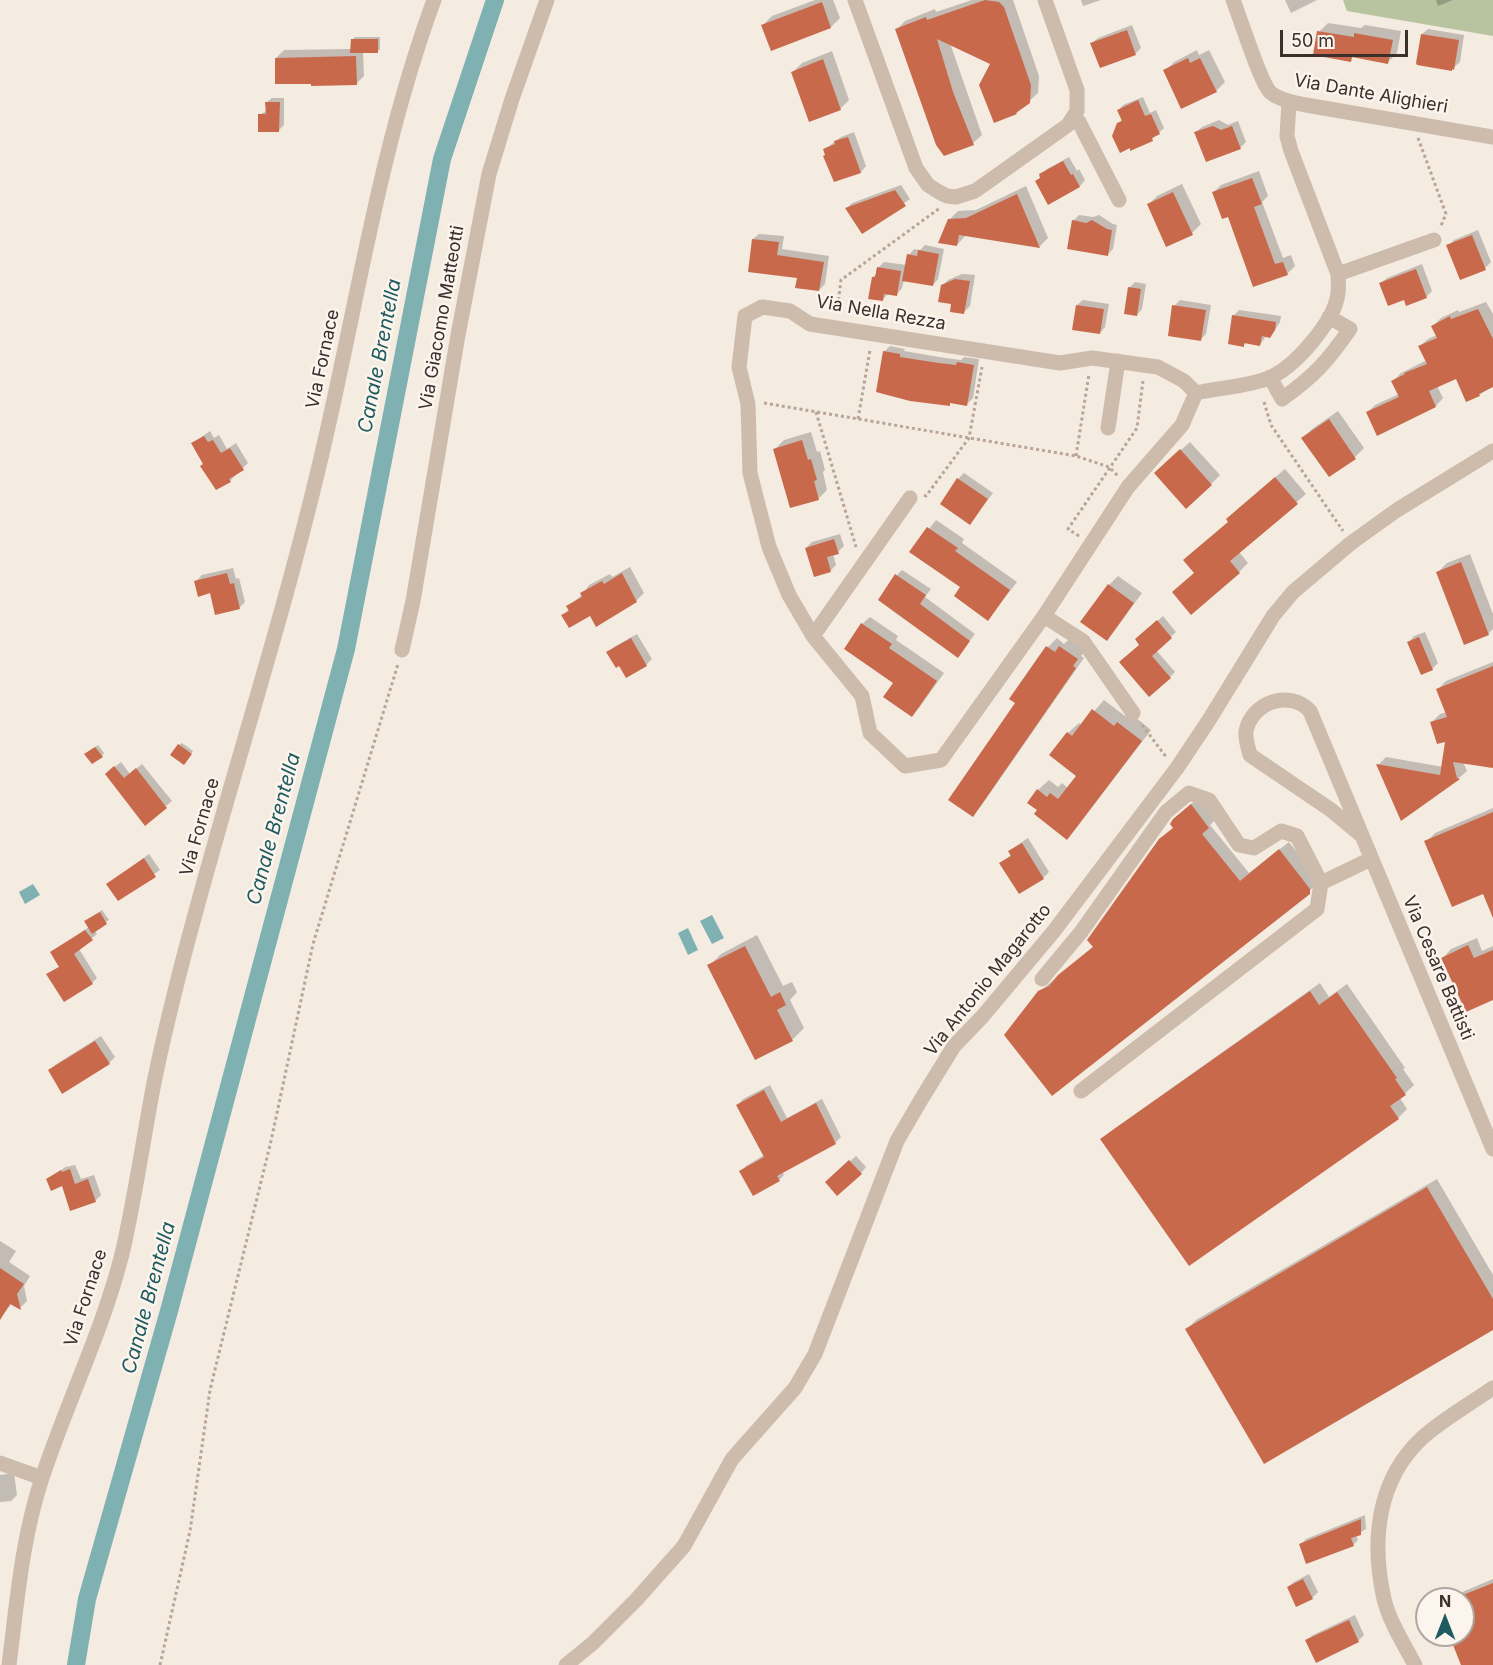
<!DOCTYPE html>
<html>
<head>
<meta charset="utf-8">
<style>
  body { margin:0 }
  #map { position:relative; width:1493px; height:1665px; overflow:hidden; background:#f4ebe1; font-family:Inter,sans-serif }
  canvas { display:block }
  .north { position:absolute; left:1415px; top:1587px; width:60px; height:60px; box-sizing:border-box; background:#fbf5ee; border:2px solid #aea6a0; border-radius:50%; rotate:0deg; font-size:16px; font-weight:700; line-height:24px; text-align:center; color:#3b302b }
  .north::after { content:''; display:block; margin:auto; width:21px; height:27px; background:#1f5a5e; clip-path:polygon(50% 0,100% 100%,50% 72%,0 100%) }
  .scale { position:absolute; left:1280px; top:30px; width:128px; height:27px; box-sizing:border-box; border:3px solid #3b302b; border-top:0; padding-left:8px; font-size:18px; line-height:21px; white-space:nowrap; color:#3b302b; -webkit-text-stroke:4px #fbf5ee; paint-order:stroke }
</style>
</head>
<body>
<div id="map">
<canvas width="1493" height="1665"></canvas>
<div class="north">N</div>
<div class="scale">50 m</div>
</div>
<script>
const ctx = document.querySelector('canvas').getContext('2d');
ctx.lineJoin = 'round';
function fill(path, color) {
  ctx.fillStyle = color;
  ctx.fill(path, 'evenodd');
}
function strokePath(path, color, width, dash) {
  ctx.strokeStyle = color;
  ctx.lineWidth = width;
  ctx.lineCap = dash ? 'butt' : 'round';
  ctx.setLineDash(dash || []);
  ctx.stroke(path);
}
function write(font, color, halo, rows, align = 'center') {
  ctx.font = font + ' Inter,sans-serif';
  ctx.lineWidth = 5;
  ctx.setLineDash([]);
  ctx.textBaseline = 'middle';
  ctx.strokeStyle = halo;
  ctx.fillStyle = color;
  for (const [text, x, y, turn = 0] of rows) {
    ctx.save();
    ctx.translate(x, y);
    ctx.rotate((+turn || 0) * Math.PI / 180);
    ctx.textAlign = isNaN(turn) ? turn : align;
    if (halo) ctx.strokeText(text, 0, 0);
    ctx.fillText(text, 0, 0);
    ctx.restore();
  }
}
const green = new Path2D(`
  M1343,0H1493V36L1347,11Z`);
const water = new Path2D(`
  M33,884L40,895L25,904L19,892Z
  M712,915L724,938L712,944L700,921Z
  M688,928L698,950L688,955L678,933Z`);
const shadow = new Path2D(`
  M815,0H833L840,18L831,27L772,49L763,25L772,16Z
  M972,0H1013L1039,76L1038,93L1016,113L995,121L992,63L950,43L982,135L973,143L896,30L905,21L935,9L936,12Z
  M1081,0H1101L1083,6Z
  M1285,0H1317L1291,13Z
  M1436,0H1453L1438,6Z
  M1328,23L1361,28L1365,25L1401,31L1397,53L1388,62L1354,56L1350,60L1319,32Z
  M1132,25L1141,48L1135,54L1092,43L1098,38Z
  M1428,29L1464,35L1460,62L1451,70L1422,34Z
  M355,37H380V49L378,51H363L364,76L356,84L276,58L284,50L352,49V40Z
  M1197,50L1199,55L1209,50L1225,82L1216,91L1165,71L1174,62Z
  M832,51L849,100L840,109L793,72L802,63Z
  M1143,97L1150,113L1156,110L1164,128L1152,139L1131,146L1118,123L1123,119L1119,110L1123,105Z
  M272,98H284V125L279,130L260,115L267,110V102Z
  M1219,120L1228,125L1238,121L1246,142L1240,148L1196,132L1202,127Z
  M854,132L866,166L861,172L834,180L825,149L841,137Z
  M1069,157L1077,171L1079,169L1085,180L1080,186L1049,203L1037,181L1047,169Z
  M1259,171L1268,196L1262,202L1283,258L1291,255L1295,266L1287,274L1254,285L1228,215L1214,192L1221,185Z
  M1182,184L1201,224L1192,233L1148,205L1157,196Z
  M901,185L910,199L863,232L847,208L852,203Z
  M1026,186L1048,238L1040,246L966,235L957,245L949,220L958,211L976,210Z
  M1079,215L1093,217L1099,215L1113,224L1117,225L1113,249L1108,254L1073,221Z
  M1478,230L1491,262L1485,268L1448,246L1454,240Z
  M759,234L784,236L782,249L829,256L825,284L819,290L799,277L753,239Z
  M925,245L944,249L938,279L933,285L904,280L902,288L897,294L889,293L883,299L873,277L878,273V268L884,262L907,265L909,255L914,249L920,250Z
  M1422,264L1432,291L1426,297L1404,298L1381,283L1387,278Z
  M962,274L975,275L970,306L964,312L952,302L942,286L948,280Z
  M1135,282L1146,284L1142,309L1137,315L1129,288Z
  M1083,300L1109,304L1105,327L1100,333L1077,305Z
  M1180,300L1211,305L1206,334L1201,339L1174,306Z
  M1486,302L1493,314V386L1479,395L1456,377L1437,386L1443,398L1436,406L1377,434L1367,413L1375,405L1399,394L1393,381L1401,373L1427,360L1420,346L1428,339L1437,335L1433,326L1441,318L1458,310L1459,312Z
  M1239,310L1281,316L1280,322L1275,330L1269,336H1266L1260,345L1247,342L1244,345L1233,316Z
  M890,346L905,349L904,351L945,358L961,360L964,357L979,359L973,398L967,404L952,402L949,404L884,352Z
  M1338,411L1364,448L1355,457L1329,475L1303,438L1312,429Z
  M210,431L214,438L219,435L227,449L236,443L248,463L230,481L205,464L193,443Z
  M811,432L817,452L820,451L825,470L823,472L827,490L818,499L775,449L784,440Z
  M1190,442L1220,475L1211,484L1165,464Z
  M1285,469L1306,494L1239,552L1248,563L1239,572L1185,560L1229,521L1237,510Z
  M964,473L993,493L970,523L958,479Z
  M936,520L964,539L962,543L1017,582L988,619L962,587L911,552Z
  M840,534L844,546L838,552L833,554L836,565L830,571L806,548L812,542Z
  M1470,554L1493,614V629L1488,634L1438,572L1447,563Z
  M630,567L644,593L636,601L591,613L563,615L569,609L568,606L582,595L589,585L610,574L612,577Z
  M233,568L236,579L239,578L245,602L239,608L196,581L202,575Z
  M902,570L931,589L925,597L975,634L958,656L897,575Z
  M1118,576L1142,593L1115,630L1106,639L1082,622L1109,585Z
  M1163,616L1176,632L1156,650L1175,672L1170,677L1141,644L1142,635Z
  M870,617L898,636L896,640L944,673L919,708L912,715L862,624Z
  M1425,632L1438,663L1432,669L1409,642L1414,636Z
  M637,634L652,659L646,665L608,653L614,647Z
  M1057,638L1064,644L1070,638L1086,650L1081,656L1084,658L981,806L972,815L1048,647Z
  M1493,662V766L1488,768L1487,766L1463,762L1467,771L1459,778L1402,819L1378,765L1386,757L1443,767L1446,740L1432,722L1440,714L1447,712L1438,689L1446,681Z
  M1104,700L1125,716L1129,712L1151,730L1077,827L1067,838L1039,810L1038,790L1049,780L1058,787L1062,783L1068,788L1078,775L1068,733L1079,723L1082,725Z
  M182,743L193,751L186,761L179,745Z
  M98,745L104,753L102,756L88,752Z
  M121,762L130,774L142,764L172,801L145,824L112,769Z
  M1201,796L1217,818L1210,825L1249,873L1289,842L1319,880L1318,883L1308,892L1039,992L1094,946L1160,840L1174,827L1184,810Z
  M1493,808V915L1484,892L1426,842L1435,833Z
  M1028,838L1049,872L1043,878L1001,863L1012,854L1010,852L1016,846Z
  M149,854L160,870L118,899L108,884Z
  M102,910L109,920L94,930L97,934L79,949L97,978L92,983L48,974L60,966L52,952L89,927L88,919Z
  M757,935L783,986L792,982L797,992L790,1000L804,1028L792,1040L709,966L721,954Z
  M1477,938L1482,951L1493,946V999L1443,958L1451,949Z
  M1320,983L1329,997L1347,984L1405,1068L1403,1069L1414,1085L1400,1098L1407,1109L1398,1118L1102,1140L1111,1131Z
  M101,1036L115,1057L109,1063L50,1071L55,1065Z
  M770,1085L787,1118L822,1099L841,1137L835,1143L782,1171L784,1175L779,1180L741,1171L746,1166L764,1155L738,1105L743,1099Z
  M856,1156L866,1167L861,1173L833,1176Z
  M75,1165L81,1179L94,1175L101,1195L95,1201L63,1184L48,1179L67,1166V1167Z
  M1437,1179L1493,1275V1328L1187,1329L1196,1320Z
  M0,1241L16,1251L9,1262L30,1276L24,1286L27,1301L20,1308L12,1303L0,1319Z
  M14,1473L17,1495L11,1501L0,1502V1475Z
  M1365,1515L1366,1529L1356,1535L1358,1540L1353,1545L1301,1544L1306,1539Z
  M1309,1574L1318,1592L1312,1598L1288,1587L1294,1582Z
  M1493,1579V1665H1463L1450,1635H1463V1599H1446Z
  M1355,1615L1364,1635L1358,1641L1307,1640L1313,1635Z`);
const canal = new Path2D(`
  M76,1665L87,1599L169,1311L346,649L442,159L495,0`);
const building = new Path2D(`
  M985,0L999,2L1004,7L1031,85L1030,103L1016,113L1017,114L994,123L979,85L990,64L937,39L953,92L974,145L944,156L936,145L895,29L926,17L927,20Z
  M822,2L831,28L771,51L761,25Z
  M1127,30L1136,55L1100,68L1090,43Z
  M1317,31L1354,37V33L1393,40L1388,64L1352,57L1351,62L1313,55Z
  M1421,34L1459,40L1454,70L1452,69V71L1417,65L1416,63Z
  M351,39H378V53H350Z
  M356,56L357,85L311,86V84H275V58Z
  M1188,58L1190,63L1200,58L1217,92L1181,109L1163,70Z
  M823,59L841,110L809,122L791,72Z
  M1138,100L1145,116L1151,114L1160,134L1152,138L1153,141L1130,151V148L1120,153L1112,136L1117,123L1122,121L1117,110Z
  M265,102H280L279,132H258V114H266Z
  M1213,126L1221,130L1232,126L1241,149L1206,162L1194,132Z
  M848,137L861,173L834,182L823,156L825,155L823,149L835,144L834,141Z
  M1063,161L1071,175L1073,174L1080,187L1048,205L1035,181L1040,178L1039,174Z
  M1252,178L1262,204L1254,207L1275,264L1283,262L1288,275L1253,287L1228,217L1222,219L1212,192Z
  M895,190L906,206L862,234L845,208Z
  M1173,192L1193,235L1166,247L1147,204Z
  M1017,194L1040,248L959,235L957,246L938,243L948,219L966,218Z
  M1072,220L1086,223L1092,220L1107,229L1112,230L1108,256L1067,249Z
  M1472,235L1486,270L1460,280L1446,245Z
  M752,239L779,242L777,255L824,262L819,291L795,288L797,278L748,272Z
  M918,250L939,254L933,286L902,281L907,254L917,256Z
  M877,267L901,271L897,296L884,294L883,301L868,299L872,277H875Z
  M1416,269L1427,298L1406,306L1404,300L1388,306L1379,283Z
  M955,279L970,281L964,314L950,312L951,304L938,302L941,285Z
  M1128,287L1141,289L1137,316L1124,314Z
  M1076,305L1104,309L1100,334L1072,330Z
  M1172,305L1206,310L1201,341L1168,336Z
  M1478,309L1493,339V387L1479,394L1480,396L1466,402L1456,379L1429,391L1436,407L1377,436L1366,412L1399,397L1391,381L1405,374L1404,373L1427,364L1418,346L1437,338L1431,326L1450,316L1451,319Z
  M1232,315L1276,322L1275,330L1270,338L1262,336L1260,346L1244,343V347L1228,344Z
  M883,351L900,354V357L939,363L956,365L957,362L974,365L967,406L950,403V406L910,401L876,392Z
  M1329,419L1356,459L1329,477L1301,438Z
  M204,436L208,442L213,440L221,453L230,448L244,470L229,479L231,482L216,490L200,466L203,464L191,443Z
  M802,440L808,460L811,459L817,480L814,481L819,500L790,508L773,449Z
  M1180,449L1212,485L1186,509L1154,473Z
  M1275,477L1298,504L1230,561L1240,573L1191,615L1172,592L1194,573L1183,560L1228,522L1226,519Z
  M957,478L988,499L970,525L940,504Z
  M927,527L958,548L955,551L1010,590L988,621L954,596L960,587L909,552Z
  M834,539L839,554L827,557L831,572L814,577L805,548Z
  M1461,562L1489,635L1464,645L1436,572Z
  M227,573L230,584L234,583L240,609L215,615L210,593L198,597L194,581Z
  M622,573L637,602L596,627L590,616L569,628L561,615L569,611L566,606L582,597L580,593L602,581L604,584Z
  M895,574L926,595L920,604L970,641L958,658L878,600Z
  M1108,584L1134,603L1107,641L1080,622Z
  M1157,620L1172,638L1152,656L1171,678L1149,697L1119,662L1139,645L1135,639Z
  M861,623L892,644L889,648L937,681L912,717L883,697L893,683L844,649Z
  M1419,637L1433,670L1421,675L1407,642Z
  M631,638L647,666L626,678L619,666L616,668L606,652Z
  M1046,646L1055,652L1059,646L1078,659L1073,666L1076,668L973,817L948,800L1015,703L1009,699Z
  M1493,666V768L1453,762L1457,778L1460,779L1401,821L1376,764L1440,775L1445,742L1437,744L1430,722L1447,717L1436,689Z
  M1092,709L1114,726L1117,722L1142,741L1067,840L1034,814L1037,810L1027,803L1037,789L1047,797L1050,793L1058,799L1076,776L1049,755L1067,732L1072,736Z
  M178,744L192,754L184,765L170,755Z
  M95,747L103,757L92,764L84,754Z
  M114,766L124,778L136,768L167,808L145,826L105,774Z
  M1191,804L1209,828L1202,834L1240,881L1279,849L1310,889V894L1052,1096L1004,1035L1038,991L1049,986L1058,975L1093,947L1087,940L1159,839L1173,828L1170,824L1173,819Z
  M1493,812V918L1483,894L1452,907L1424,841Z
  M1022,843L1044,879L1019,894L999,863L1011,856L1008,851Z
  M144,858L156,877L118,901L106,884Z
  M100,912L107,924L92,934L84,921Z
  M85,930L93,940L74,954L93,984L64,1002L46,974L59,967L50,952Z
  M1468,945L1474,958L1493,950V1000L1466,1012L1441,958Z
  M745,946L771,997L780,992L786,1005L777,1010L793,1041L755,1060L707,965Z
  M1310,991L1319,1005L1337,992L1397,1078L1395,1079L1406,1095L1390,1106L1399,1119L1189,1266L1100,1139Z
  M95,1041L110,1064L62,1094L48,1070Z
  M764,1090L781,1122L816,1103L836,1144L777,1176L780,1181L753,1196L739,1171L764,1157L736,1105Z
  M849,1160L862,1174L837,1196L825,1182Z
  M70,1169L75,1184L88,1179L96,1202L70,1211L62,1186L51,1191L46,1179L61,1170L62,1172Z
  M1427,1187L1493,1299V1330L1264,1464L1185,1329Z
  M0,1268L24,1284L17,1294L21,1310L10,1304L0,1320Z
  M1361,1519V1535L1351,1538L1354,1546L1306,1564L1299,1544Z
  M1303,1579L1313,1599L1296,1607L1287,1587Z
  M1493,1583V1665H1461L1449,1635H1463V1595Z
  M1349,1620L1359,1642L1316,1663L1305,1640Z`);
const path = new Path2D(`
  M1418,138L1446,214L1440,228
  M837,312L841,280L940,208
  M1264,402L1271,425L1343,531
  M764,403L1076,456L1109,467L1119,477
  M816,412L856,547
  M858,419L870,350
  M1076,456L1089,374
  M924,495L926,496L969,438L982,367
  M1079,536L1068,529L1137,428L1143,381
  M1142,725L1167,758
  M160,1665L190,1531L210,1390L271,1141L313,944L398,664`);
const minor = new Path2D(`
  M855,0L916,168L928,185L939,192L947,196L956,197L975,191L1068,125L1077,111V90L1045,0
  M1233,0C1240,17 1260,82 1270,92C1279,100 1295,103 1306,105L1493,137
  M1074,119L1079,122L1119,200
  M1338,274L1434,240
  M762,307L790,311L810,324L1060,363L1092,358L1158,367L1184,381L1196,393L1182,425L1128,487L1044,616L941,760L905,766L870,733L862,696L813,636L789,595L769,547L750,473L748,404L739,367L745,316Z
  M1270,377L1282,399C1314,376 1327,362 1350,329L1329,317
  M1196,393C1219,388 1249,386 1269,378C1295,367 1335,321 1338,293C1339,287 1338,280 1338,274L1291,151L1287,136L1289,102
  M1108,428L1118,361
  M1044,616L1083,641L1133,713
  M813,636L910,498
  M402,650L413,601L458,335L489,174L512,99L547,0
  M1361,835L1331,810L1250,755C1248,747 1245,739 1246,731C1252,702 1290,689 1310,711L1493,1149
  M1042,979L1081,932L1166,812L1189,793L1209,800L1239,845L1254,848L1281,831L1297,836L1321,883L1371,859
  M1081,1091L1317,909L1321,883
  M0,1463L42,1478
  M9,1665C17,1602 22,1538 42,1478C67,1402 104,1328 123,1250C135,1196 143,1142 153,1088C160,1052 169,1015 178,979C222,805 279,636 320,462C357,307 379,149 434,0
  M566,1665L593,1643L636,1600L684,1546L732,1459L795,1388L815,1354L897,1141L922,1098L954,1046L982,1017L1054,931L1177,768L1209,720L1273,616L1293,592L1351,543L1397,510L1493,451
  M1415,1665C1404,1644 1390,1623 1384,1599C1371,1541 1377,1480 1422,1438C1443,1419 1470,1404 1493,1388`);
const streetNames = [
  ["Via Dante Alighieri",1371,94,10],
  ["Via Nella Rezza",881,313,10],
  ["Via Giacomo Matteotti",442,318,-80],
  ["Via Fornace",323,359,-78],
  ["Via Fornace",200,827,-74],
  ["Via Cesare Battisti",1438,968,67],
  ["Via Antonio Magarotto",988,980,-51],
  ["Via Fornace",86,1298,-72]
];
const waterNames = [
  ["Canale Brentella",380,356,-79],
  ["Canale Brentella",274,829,-75],
  ["Canale Brentella",149,1298,-75]
];
fill(green, '#b8c4a0');
fill(water, '#7fb0b2');
fill(shadow, '#0003');
strokePath(canal, '#7fb0b2', 18);
fill(building, '#c8694b');
strokePath(path, '#b9a596', 3, [3, 3]);
strokePath(minor, '#cdbbac', 15);
write('18px', '#3b302b', '#fbf5ee', streetNames);
write('italic 20px', '#1f5a5e', '#fbf5ee', waterNames);
</script>
</body>
</html>
